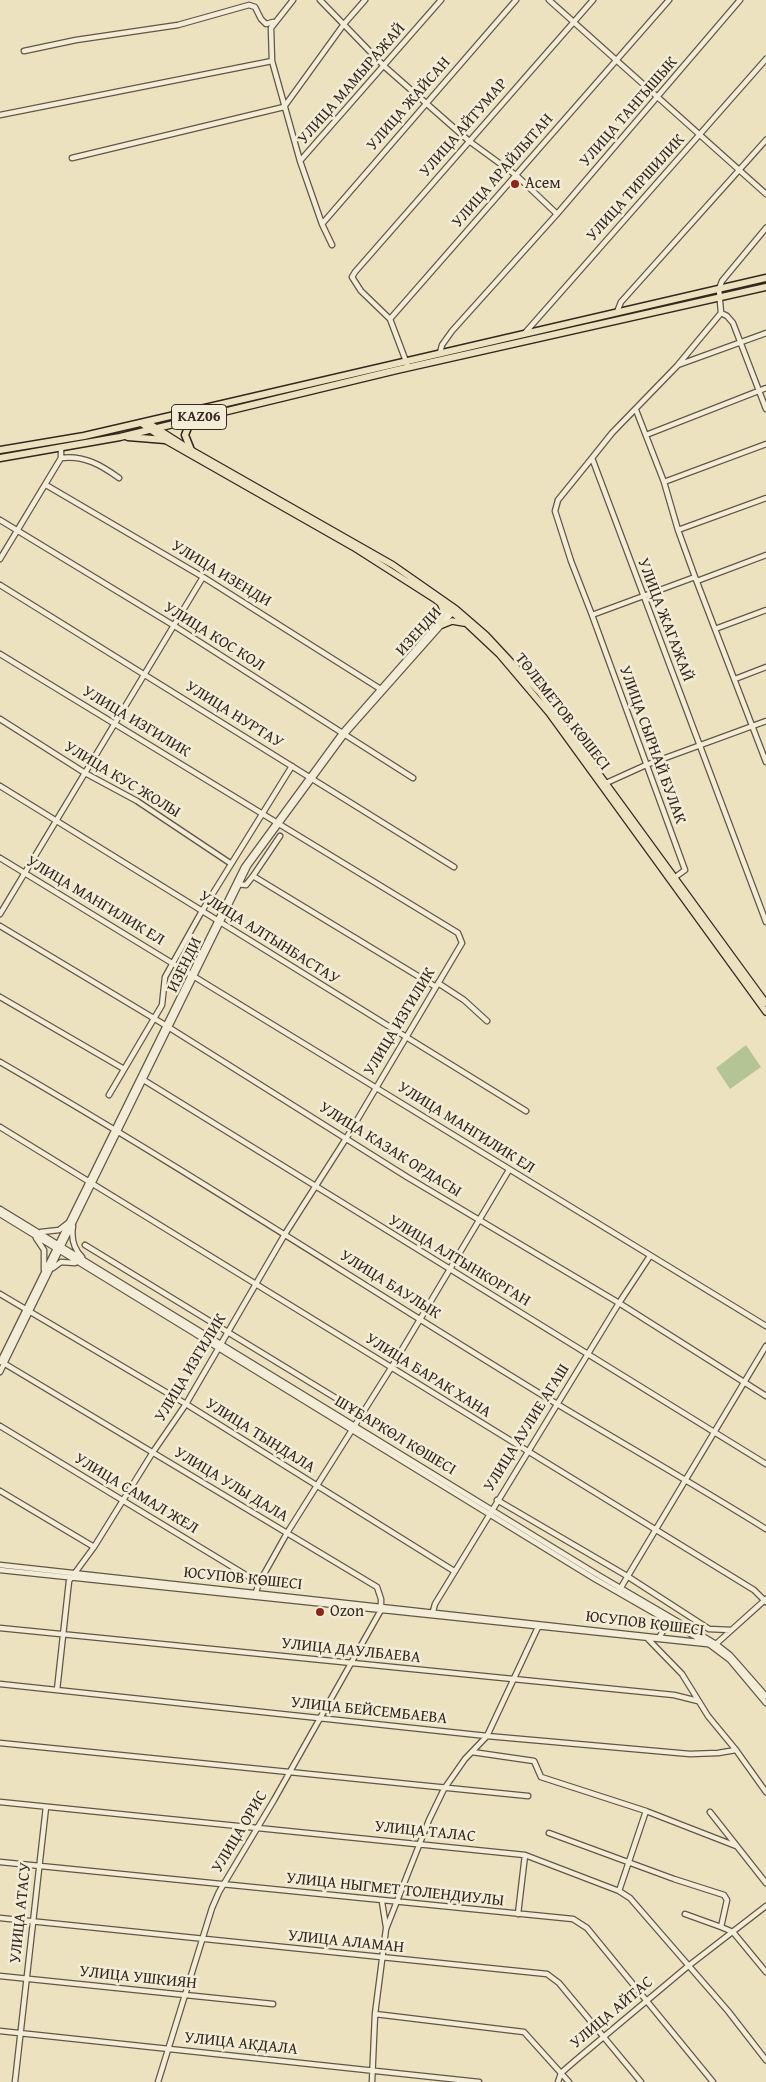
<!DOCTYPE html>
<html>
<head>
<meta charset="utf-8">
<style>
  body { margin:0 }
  canvas { display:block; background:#ece2c0 }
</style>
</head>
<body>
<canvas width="766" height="2082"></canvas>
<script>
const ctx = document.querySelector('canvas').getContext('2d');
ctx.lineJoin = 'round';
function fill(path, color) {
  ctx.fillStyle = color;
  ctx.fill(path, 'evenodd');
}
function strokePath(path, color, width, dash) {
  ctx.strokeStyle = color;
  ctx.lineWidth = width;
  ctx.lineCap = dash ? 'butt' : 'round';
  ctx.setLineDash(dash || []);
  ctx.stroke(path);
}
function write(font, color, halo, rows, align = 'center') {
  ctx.font = font + ' "Gentium Book Plus",serif';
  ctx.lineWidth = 5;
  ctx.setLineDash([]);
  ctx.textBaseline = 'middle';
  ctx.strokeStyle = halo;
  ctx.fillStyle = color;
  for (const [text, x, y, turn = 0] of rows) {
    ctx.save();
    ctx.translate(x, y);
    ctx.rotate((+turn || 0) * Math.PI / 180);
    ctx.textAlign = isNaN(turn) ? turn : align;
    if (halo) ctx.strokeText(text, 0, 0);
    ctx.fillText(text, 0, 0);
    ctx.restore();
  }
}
const green = new Path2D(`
  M746,1045L761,1067L730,1089L716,1068Z`);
const minor = new Path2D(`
  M320,0L385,67L469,141L517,176L557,214
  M549,0L766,194
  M24,51L76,40L178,25L249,5L255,7L261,19L266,24L273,22
  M272,61L300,161L322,224L332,245
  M0,115L272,61L271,28L293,0
  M72,158L284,107L344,24L365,0
  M300,161L441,0
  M322,224L516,0
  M766,228L722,281L719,289L721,313L727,316L733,323L766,409
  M617,312L621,302L766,140
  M721,313L677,366L612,433L592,458L766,922
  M390,319L361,291L352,277L355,272L593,0
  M524,334L766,59
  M440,353L442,345L452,331L557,214L740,0
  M407,364L390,319L669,0
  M678,365L766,333
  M636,410L664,482L678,530L695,577L766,762
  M646,435L766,388
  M61,458C84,455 101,465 119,478
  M592,458L558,500L555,511L571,561L592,615L695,577
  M664,482L766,444
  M46,485L203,577L382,690
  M0,520L173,625L413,778
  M678,530L766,498
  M0,559L61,458V447
  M697,581L766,555
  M0,585L454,867
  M592,615L685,870L674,878
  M715,629L766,610
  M0,654L458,933L462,943L347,1137L285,1234L186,1404L153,1452L94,1547L69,1581L57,1690
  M735,679L766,667
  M0,719L85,773L137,801L230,863
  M604,784L646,765L766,721
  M0,786L526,1111
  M0,858L766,1326
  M253,876L280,836
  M236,884L246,885L253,876L436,987
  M0,914L203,577
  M0,926L165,1025L407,1177L619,1303L766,1396
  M438,983L464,1000L487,1021
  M0,997L124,1069
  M0,1062C189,1171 371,1291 557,1404C627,1446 697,1486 766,1529
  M142,1079L766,1464
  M109,1095L162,1005L165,977L202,911L292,766
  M0,1127L754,1590L766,1602
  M0,1209L598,1575L716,1644L730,1655L766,1696
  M0,1214L595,1579L710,1645L730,1660L766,1703
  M73,1226C71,1238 73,1248 82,1257
  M41,1232L59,1230L68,1223
  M36,1238L44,1250V1270
  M85,1245L362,1414
  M53,1268L61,1262L75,1263
  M0,1294L186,1404L454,1571
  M0,1361L377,1587L381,1599V1610L274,1800L219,1892L212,1908L158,2082
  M0,1362L244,867L342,733L450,610
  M0,1372L248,866L345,734L454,611
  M0,1426L259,1583
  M0,1491L94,1547
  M497,1500L627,1576L709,1629L731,1630
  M0,1565L699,1642
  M0,1570L707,1644
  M620,1589L766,1346
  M255,1595L259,1583L287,1533L391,1368L509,1170
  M432,1615L435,1604L619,1303L650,1256
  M0,1628L674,1695L698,1701
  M660,1636L666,1626L663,1619
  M648,1639L682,1674L708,1716L736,1750L766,1792
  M716,1644L766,1599
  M0,1684L487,1736L690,1754L718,1753L736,1750
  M0,1743L528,1796
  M472,1752L534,1761L541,1777L646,1811L619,1891
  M0,1802L525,1855L619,1891L630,1898L728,2011L766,2060
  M646,1811L736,1846
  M710,1812L766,1883
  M549,1833L674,1879L724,1895L727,1900L721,1927L733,1932L766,1972
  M0,1862L573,1919L587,1928L713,2082
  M382,1902L386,1927
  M518,1914L525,1855
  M685,1914L721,1927
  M0,1918L547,1974L559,1983L641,2082
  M0,1976L273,2004
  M375,2014L524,2032L569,2082
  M0,2031L479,2082
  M15,2082L46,1807
  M372,2082L375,2014L386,1929L429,1820L444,1789L465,1759L487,1736L539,1625
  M558,2082L561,2073L576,2060L687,1967L766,1906`);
const major = new Path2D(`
  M147,422L191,450L393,565L456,609L486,635L540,693L766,1003
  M141,423L165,440L353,547L436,600L467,624L499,654L549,713L766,1012
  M440,622L444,612L441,605
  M442,625L452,621L464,623`);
const highway = new Path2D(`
  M128,437L165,440
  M0,450L84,436L766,278
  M191,450L185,435L189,425L197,417
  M0,458L120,437L397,370L766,287`);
const markers = [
  [515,184,5,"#8f2418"],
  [320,1612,5,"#8f2418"]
];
const shields = [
  [199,417,55]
];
const shieldNames = [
  ["KАZ06",199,417]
];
const streetNames = [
  ["УЛИЦА МАМЫРАЖАЙ",352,84,-49],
  ["УЛИЦА ЖАЙСАН",409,104,-49],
  ["УЛИЦА ТАНГЫШЫК",629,112,-49],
  ["УЛИЦА АЙТУМАР",464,128,-49],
  ["УЛИЦА АРАЙЛЫТАН",503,171,-49],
  ["УЛИЦА ТИРШИЛИК",636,188,-48],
  ["УЛИЦА ИЗЕНДИ",221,574,31],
  ["УЛИЦА ЖАГАЖАЙ",665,620,69],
  ["ИЗЕНДИ",419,632,-48],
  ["УЛИЦА КОС КОЛ",214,637,32],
  ["ТӨЛЕМЕТОВ КӨШЕСІ",562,712,52],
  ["УЛИЦА НУРТАУ",234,715,32],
  ["УЛИЦА ИЗГИЛИК",136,722,31],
  ["УЛИЦА СЫРНАЙ БУЛАК",652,745,70],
  ["УЛИЦА КУС ЖОЛЫ",122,780,31],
  ["УЛИЦА МАНГИЛИК ЕЛ",95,901,31],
  ["УЛИЦА АЛТЫНБАСТАУ",269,938,32],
  ["ИЗЕНДИ",185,965,-64],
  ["УЛИЦА ИЗГИЛИК",400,1022,-59],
  ["УЛИЦА МАНГИЛИК ЕЛ",466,1128,32],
  ["УЛИЦА КАЗАК ОРДАСЫ",390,1150,32],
  ["УЛИЦА АЛТЫНКОРГАН",459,1261,31],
  ["УЛИЦА БАУЛЫК",390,1285,32],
  ["УЛИЦА ИЗГИЛИК",191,1368,-59],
  ["УЛИЦА БАРАК ХАНА",428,1376,32],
  ["УЛИЦА АУЛИЕ АГАШ",527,1428,-58],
  ["УЛИЦА ТЫНДАЛА",260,1436,32],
  ["ШҰБАРКӨЛ КӨШЕСІ",395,1436,31],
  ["УЛИЦА УЛЫ ДАЛА",231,1485,31],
  ["УЛИЦА САМАЛ ЖЕЛ",136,1494,31],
  ["ЮСУПОВ КӨШЕСІ",243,1579,6],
  ["ЮСУПОВ КӨШЕСІ",645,1624,7],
  ["УЛИЦА ДАУЛБАЕВА",351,1651,6],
  ["УЛИЦА БЕЙСЕМБАЕВА",369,1711,6],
  ["УЛИЦА ОРИС",240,1832,-59],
  ["УЛИЦА ТАЛАС",425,1832,6],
  ["УЛИЦА НЫГМЕТ ТОЛЕНДИУЛЫ",395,1890,6],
  ["УЛИЦА АТАСУ",21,1913,-84],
  ["УЛИЦА АЛАМАН",346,1942,6],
  ["УЛИЦА УШКИЯН",138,1978,6],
  ["УЛИЦА АЙТАС",612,2013,-40],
  ["УЛИЦА АКДАЛА",241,2044,6]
];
const poiNames = [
  ["Асем",525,184],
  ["Ozon",330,1612]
];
fill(green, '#b5c495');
strokePath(minor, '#625647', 7);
strokePath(major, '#34271f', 8);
strokePath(highway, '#34271f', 9);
strokePath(minor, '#f3ecd6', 4.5);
strokePath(major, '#ece2c0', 5.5);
strokePath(highway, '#ece2c0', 6);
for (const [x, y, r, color] of markers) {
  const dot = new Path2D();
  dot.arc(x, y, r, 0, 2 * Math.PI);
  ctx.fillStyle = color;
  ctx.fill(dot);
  strokePath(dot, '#f3ecd6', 2);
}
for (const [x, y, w] of shields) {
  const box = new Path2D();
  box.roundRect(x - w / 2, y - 12.5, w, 25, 4);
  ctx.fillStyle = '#f3ecd6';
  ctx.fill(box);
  strokePath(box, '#34271f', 1);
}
write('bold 15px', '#34271f', null, shieldNames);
write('16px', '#34271f', '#f3ecd6', streetNames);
write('16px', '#34271f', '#f3ecd6', poiNames, 'left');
</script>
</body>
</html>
